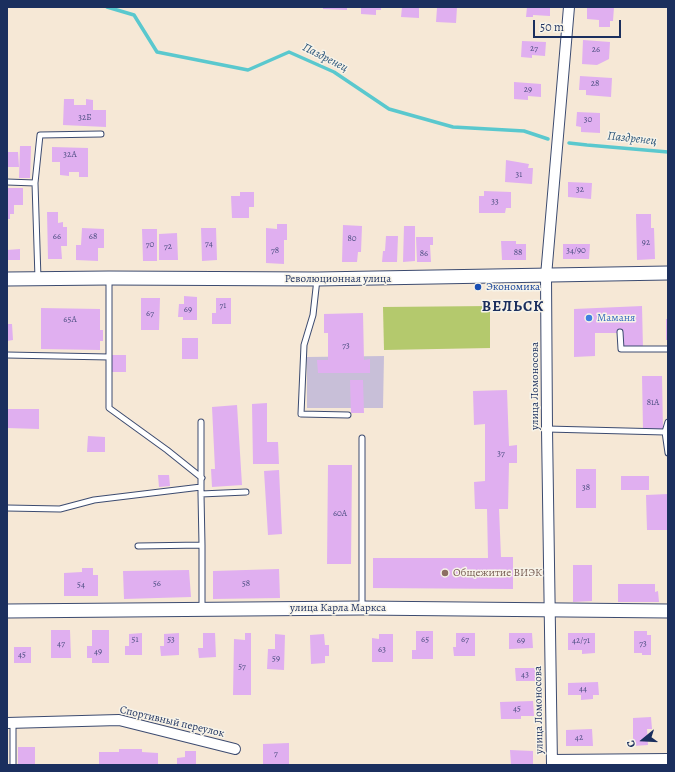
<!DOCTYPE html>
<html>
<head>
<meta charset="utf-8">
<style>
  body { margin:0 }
  #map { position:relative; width:675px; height:772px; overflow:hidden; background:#f6e8d6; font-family:Alegreya,serif }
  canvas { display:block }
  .frame { position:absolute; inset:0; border:8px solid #1b2f5e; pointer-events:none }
  .north { position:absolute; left:623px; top:720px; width:40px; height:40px; -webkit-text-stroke:3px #f7f3e8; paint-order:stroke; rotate:252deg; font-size:11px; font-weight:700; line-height:16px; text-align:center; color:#1b2f5e }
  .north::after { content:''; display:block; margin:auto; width:14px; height:18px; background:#1b2f5e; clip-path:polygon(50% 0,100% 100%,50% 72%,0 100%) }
  .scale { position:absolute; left:533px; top:20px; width:88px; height:18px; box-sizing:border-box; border:2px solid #1b2f5e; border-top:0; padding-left:5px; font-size:12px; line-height:14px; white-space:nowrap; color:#1b2f5e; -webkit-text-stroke:3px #f7f3e8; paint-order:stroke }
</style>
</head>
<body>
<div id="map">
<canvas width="675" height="772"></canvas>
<div class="frame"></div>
<div class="north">С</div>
<div class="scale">50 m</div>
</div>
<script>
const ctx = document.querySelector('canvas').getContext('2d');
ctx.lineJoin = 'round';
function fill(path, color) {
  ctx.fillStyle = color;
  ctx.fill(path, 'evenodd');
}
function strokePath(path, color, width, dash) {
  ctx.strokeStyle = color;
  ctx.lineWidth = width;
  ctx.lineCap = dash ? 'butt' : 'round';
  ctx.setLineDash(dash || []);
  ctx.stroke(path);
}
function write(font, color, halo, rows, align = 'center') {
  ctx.font = font + ' Alegreya,serif';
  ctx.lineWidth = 3;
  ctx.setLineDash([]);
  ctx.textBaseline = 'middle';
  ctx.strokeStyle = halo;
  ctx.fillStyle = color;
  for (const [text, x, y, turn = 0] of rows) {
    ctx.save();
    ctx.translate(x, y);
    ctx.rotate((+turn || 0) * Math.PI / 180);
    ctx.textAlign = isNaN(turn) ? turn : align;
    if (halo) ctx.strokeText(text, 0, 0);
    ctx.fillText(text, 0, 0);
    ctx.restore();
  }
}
const industrial = new Path2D(`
  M384,356L383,408H307V357Z`);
const green = new Path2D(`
  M490,306V348L384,350L383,307Z`);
const stream = new Path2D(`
  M107,7L134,15L157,52L248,70L289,52L334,72L389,109L453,127L524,131L548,139
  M569,143L587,145L668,152`);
const building = new Path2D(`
  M323,7H347V10L323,9Z
  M361,7H381V10H376V15L361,14Z
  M402,7H419V18L401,17Z
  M444,7H457L456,23L436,22L437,8H444Z
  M527,7H550V16L533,15V17H526Z
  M587,7H614L613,21H610V27H599V20L587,19Z
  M583,40L610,42L609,59L597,65L582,64Z
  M522,41L546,42L545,56L532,55V58L521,57Z
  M580,76L612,78L611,97L586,95V90H579Z
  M514,82L541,84V97L528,96V100L514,99Z
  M64,99H74V105H86V99L93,100V110H106V127L63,125Z
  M577,112L600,113V133L581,132V127L576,126Z
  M20,146H31L30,178H19Z
  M52,147L88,148V177H79V172H69V176L60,175V162H52Z
  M7,152H18L19,167H7Z
  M506,160L529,164L528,168H533L532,184L505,182Z
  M568,182L592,183L591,199L568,197Z
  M7,188H23V205H14V214H10V219H7Z
  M484,191L511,192V208H506L505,213H479V196H484Z
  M240,192H254V207H249V218H232L231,196H240Z
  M47,212H58V223L63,222V227H67V246H61L62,259H48Z
  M636,214H651V228H654L655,259L637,260Z
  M277,224H287V240H284V264L266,263V228L277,229Z
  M343,225L362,226L361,252H358L357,262H342Z
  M404,226H415V261L403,262Z
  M82,228L104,229V248H98V261L76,260V245H81Z
  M201,228H216L217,260L202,261Z
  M142,229H157V261H143Z
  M177,233L178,260H159V234Z
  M386,236H398L397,262H382L383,251H385Z
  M416,237H433V245H430L431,262H417Z
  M501,241H516V244H526V260H502Z
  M563,244H590L589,259H563Z
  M20,249V260H7V250Z
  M184,296L197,297V320H183V317H178L179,304H184Z
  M141,298H160L159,330H141Z
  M216,298H231V324H212V313H216Z
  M642,306L643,349H624L623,333H595V356L574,357V309Z
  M41,308L100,309V330H103V341H100V350L41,349Z
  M363,313L364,360L370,359V373H318L317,360H328V333H324V314Z
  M666,319H668V340H666Z
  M7,324H12L13,340L7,341Z
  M182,338H198V359H182Z
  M111,355H126V372H111Z
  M642,376H662L663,430H643Z
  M350,380H363L364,413H351Z
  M507,390L509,446L517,445V463H509L508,509H499L501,557H513V589L373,588V558H488L487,509H475L474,482L485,481V424L474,425L473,391Z
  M267,403V442H278L279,464H253L252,404Z
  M237,405L242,485L212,487L211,469H215L212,407Z
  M7,409H39V429L7,428Z
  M88,436L105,437V452H87Z
  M328,465H352L351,564H327Z
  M576,469H596V508H576Z
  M279,470L282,534L268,535L264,471Z
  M158,475H169L170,486L159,487Z
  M621,476H649V490H621Z
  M668,494V530H647L646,495Z
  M573,565H592V601L573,602Z
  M82,568H93V575H98V596H64V573L82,572Z
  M279,569L280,598L213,599V571Z
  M189,570L191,597L124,599L123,571Z
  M618,584H655V592L658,591L659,602H618Z
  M51,630H70L71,658H51Z
  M92,630H109V663H92V658H87V646H92Z
  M416,631H433V659H412V650H416Z
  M634,631H647V635H651V655H642V653H634Z
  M142,633V655H125V646H129V634Z
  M179,633V655L161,656L160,646H164V634Z
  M203,633H215L216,657L199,658L198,648H203Z
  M245,633H251V695H233L234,639L245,640Z
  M456,633H475V656H454L453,647H456Z
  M509,633H532L533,648L509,649Z
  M568,633H595V653L582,654V650H568Z
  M275,634L285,635L284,670L267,669L268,649H275Z
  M324,634L325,645H329V656H325V663L311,664L310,635Z
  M379,634H393V662H372V638L379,639Z
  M14,647H31V663H14Z
  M515,668H535V681H516Z
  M598,682L599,695H593V699L581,700V695H568V683Z
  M533,701L534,716H521V719H501L500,702Z
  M651,717L652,729H647L648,745L633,746V718Z
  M592,729L593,746H566V730Z
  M289,743V765H263V744Z
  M18,747H35V765H18Z
  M119,749H142V752L158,753V765H99V752H119Z
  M510,750L533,751V765H511Z
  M185,751H196V765H177V758L185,757Z`);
const lane = new Path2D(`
  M7,182L35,183
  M38,279L35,183L40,135L101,134
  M317,279L313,315L304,345L301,414L348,415
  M620,332L621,349H668
  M7,355L109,357V279
  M109,357V408L167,450L202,478
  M201,422V494
  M668,422L665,432L668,453
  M547,429L665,432
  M7,508L60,509L94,500L201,487
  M202,545V608
  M138,546L202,545L201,494L246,492
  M362,607V438
  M13,765V723`);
const street = new Path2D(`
  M7,723L119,720L235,749
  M552,760L668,759
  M552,765L547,429L546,276L569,7`);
const secondary = new Path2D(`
  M7,279L109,278L317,279L668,273
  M7,611L362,608L668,611`);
const markers = [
  [478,287,4,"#1a4fb4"],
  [589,318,4,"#3f7fe0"],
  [445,573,4,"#8d6e63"]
];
const numberNames = [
  ["27",534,49],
  ["26",596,50],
  ["28",595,84],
  ["29",528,90],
  ["32Б",85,118],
  ["30",588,120],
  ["32А",70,155],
  ["31",519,175],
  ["32",580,190],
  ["33",495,202],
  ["66",57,237],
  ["68",93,237],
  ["80",352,239],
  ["92",646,243],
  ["74",209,244],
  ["70",150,245],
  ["72",168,247],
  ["78",275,251],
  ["34/90",576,251],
  ["88",518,253],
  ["86",424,254],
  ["71",223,306],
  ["69",188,310],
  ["67",150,314],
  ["65А",70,320],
  ["73",346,346],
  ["81А",653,403],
  ["37",501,454],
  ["38",586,488],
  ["60А",340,514],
  ["56",157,584],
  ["58",246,584],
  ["54",81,585],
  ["51",135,640],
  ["53",171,640],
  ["65",425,640],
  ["67",465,640],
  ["69",521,641],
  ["42/71",581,641],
  ["47",61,644],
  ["73",643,644],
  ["63",382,650],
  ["49",98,652],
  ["45",22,655],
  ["59",276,659],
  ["57",242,667],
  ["43",525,675],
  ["44",583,689],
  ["45",517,709],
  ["42",579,738],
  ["7",276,754]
];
const streetNames = [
  ["Революционная улица",338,279],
  ["улица Ломоносова",535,386,-90],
  ["улица Карла Маркса",338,608],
  ["улица Ломоносова",539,710,-91],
  ["Спортивный переулок",172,722,13]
];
const transitNames = [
  ["Экономика",486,287]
];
const shopNames = [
  ["Маманя",597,318]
];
const educationNames = [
  ["Общежитие ВИЭК",453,573]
];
const waterNames = [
  ["Паздренец",325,58,27],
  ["Паздренец",632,139,6]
];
const districtNames = [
  ["ВЕЛЬСК",513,307]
];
fill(industrial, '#c8bfd8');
fill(green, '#b4c96d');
strokePath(stream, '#5ac8ce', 3.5);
fill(building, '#e0aff0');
strokePath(lane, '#3c4b70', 7);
strokePath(street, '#3c4b70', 12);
strokePath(secondary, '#3c4b70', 15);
strokePath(lane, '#fff', 5);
strokePath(street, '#fff', 10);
strokePath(secondary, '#fff', 13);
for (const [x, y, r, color] of markers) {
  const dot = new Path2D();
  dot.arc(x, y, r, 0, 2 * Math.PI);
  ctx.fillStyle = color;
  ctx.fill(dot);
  strokePath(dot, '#f7f3e8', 1.5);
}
write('9px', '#4c4f82', null, numberNames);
write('11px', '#1b2f5e', '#f7f3e8', streetNames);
write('11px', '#164399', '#f7f3e8', transitNames, 'left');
write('11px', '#366cbe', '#f7f3e8', shopNames, 'left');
write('11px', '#785e54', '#f7f3e8', educationNames, 'left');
write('italic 12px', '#2b557a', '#f7f3e8', waterNames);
ctx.letterSpacing = '1px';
write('bold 15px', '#1b2f5e', '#f7f3e8', districtNames);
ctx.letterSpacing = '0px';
</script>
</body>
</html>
